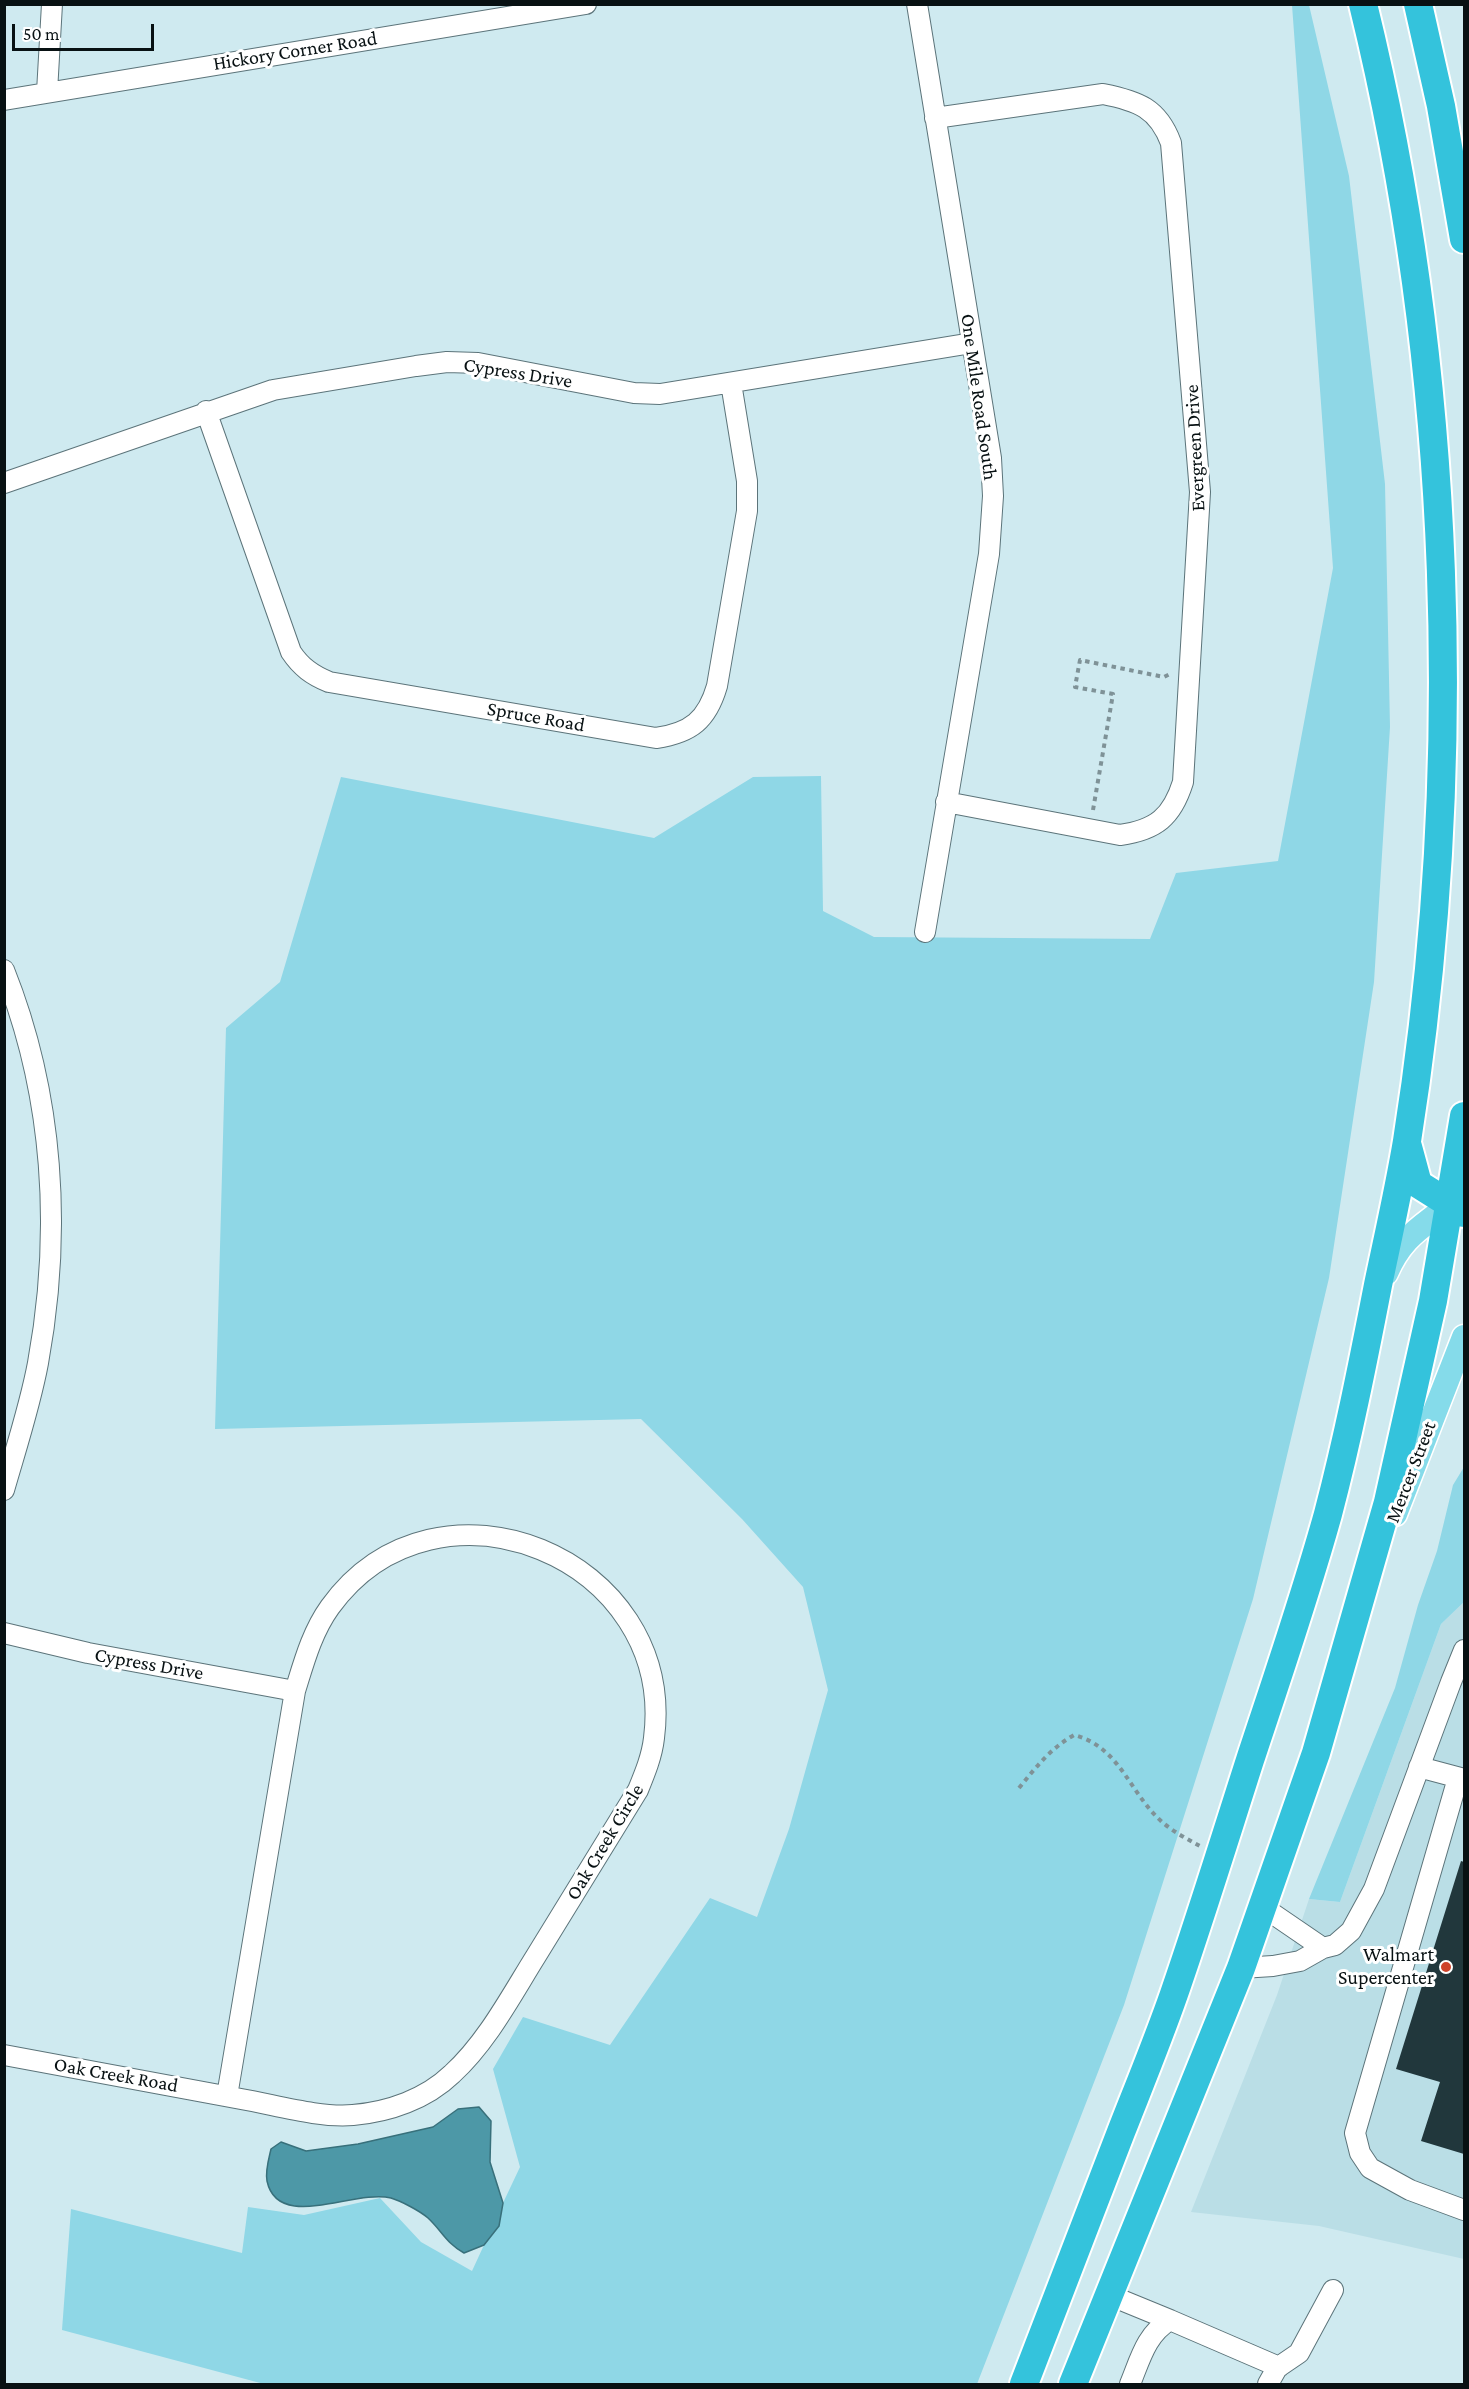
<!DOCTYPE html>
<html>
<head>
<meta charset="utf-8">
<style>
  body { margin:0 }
  #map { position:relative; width:1469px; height:2389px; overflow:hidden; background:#cfeaf0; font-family:"Crimson Pro",serif }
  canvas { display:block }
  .frame { position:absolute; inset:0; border:6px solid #081113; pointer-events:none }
  .scale { position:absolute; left:12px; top:24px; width:142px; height:27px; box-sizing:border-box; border:3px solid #081113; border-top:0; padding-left:8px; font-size:18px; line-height:21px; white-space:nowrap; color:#081113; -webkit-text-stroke:4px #fff; paint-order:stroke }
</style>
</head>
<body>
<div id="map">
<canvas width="1469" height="2389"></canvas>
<div class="frame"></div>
<div class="scale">50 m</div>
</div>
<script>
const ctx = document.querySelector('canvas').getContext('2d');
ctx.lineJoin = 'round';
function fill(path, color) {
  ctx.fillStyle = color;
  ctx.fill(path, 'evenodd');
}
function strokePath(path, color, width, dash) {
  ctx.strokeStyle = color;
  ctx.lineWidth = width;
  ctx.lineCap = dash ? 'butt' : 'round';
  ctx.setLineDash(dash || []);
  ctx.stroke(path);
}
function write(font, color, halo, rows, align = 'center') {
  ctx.font = font + ' "Crimson Pro",serif';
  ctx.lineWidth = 6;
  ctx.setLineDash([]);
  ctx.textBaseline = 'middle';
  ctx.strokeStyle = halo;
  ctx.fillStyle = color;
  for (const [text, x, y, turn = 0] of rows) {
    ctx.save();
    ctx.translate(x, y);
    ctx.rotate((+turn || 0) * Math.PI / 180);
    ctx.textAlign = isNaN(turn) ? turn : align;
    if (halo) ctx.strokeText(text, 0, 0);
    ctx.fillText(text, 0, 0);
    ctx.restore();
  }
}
const built = new Path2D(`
  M1464,1602V2259L1319,2226L1191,2212L1277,1995L1309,1899L1340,1902L1441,1624Z`);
const green = new Path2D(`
  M1292,5H1309L1349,176L1385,484L1390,727L1374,982L1329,1278L1253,1599L1124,2005L977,2384H264L62,2330L71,2209L242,2253L248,2207L304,2215L380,2198L421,2242L472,2271L484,2245L499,2226L503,2203L520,2167L493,2069L523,2017L610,2045L710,1898L757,1917L789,1829L828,1690L803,1587L742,1519L641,1419L215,1429L226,1028L280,982L341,777L654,838L753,777L821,776L823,911L874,937L1150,939L1176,873L1278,861L1333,568Z
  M1464,1467V1602L1441,1624L1340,1902L1309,1899L1395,1688L1418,1605L1437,1551L1453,1485Z`);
const water = new Path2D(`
  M479,2107L491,2121L490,2162L503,2203L499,2226L484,2245L464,2253C446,2243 442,2231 428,2218C420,2211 401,2201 391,2198C354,2189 278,2232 267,2181C265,2171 269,2158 271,2149L281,2142L306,2151L358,2144L433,2127L458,2109Z`);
const building = new Path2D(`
  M1461,1861L1464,1862V2154L1421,2141L1440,2082L1396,2069Z`);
const path = new Path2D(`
  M1093,810L1113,694L1075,687L1080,660L1164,677L1170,674
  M1019,1788C1036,1767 1051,1748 1074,1735C1120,1747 1129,1792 1161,1821C1172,1831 1187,1839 1200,1846`);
const minor = new Path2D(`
  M917,4L991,458L993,496L989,554L925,932
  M47,92L52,4
  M4,100L586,4
  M935,118L1103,94C1138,101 1158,108 1171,143L1200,492L1183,782C1172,817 1156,830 1120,835L946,802
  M206,411L291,652C301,667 312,675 329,682L656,738C691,733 707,720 717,686L747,511V481L731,383
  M4,483L273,390L416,366L447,362L478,363L634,393L660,394L972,343
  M4,970C54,1095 62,1232 38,1363C30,1406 16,1448 4,1490
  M4,1633L88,1653L295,1691
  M1419,1767L1464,1779
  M1458,1778L1355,2133L1360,2153L1370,2168L1410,2190L1464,2210
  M1263,1907L1323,1948
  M1241,1968L1273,1966L1300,1961L1323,1948L1335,1945L1351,1931L1374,1889L1451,1682L1464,1650
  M4,2055C83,2069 162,2084 241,2099C276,2105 319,2118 353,2115C389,2112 426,2099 452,2074C487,2042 511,1996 536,1956C570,1900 604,1845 638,1790C645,1773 652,1756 654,1738C677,1558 437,1459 330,1607C312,1632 304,1662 295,1691L227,2096
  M1109,2295L1170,2320
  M1130,2384C1140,2360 1146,2334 1170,2320L1279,2367
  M1268,2384L1277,2368L1299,2353L1333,2290`);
const major = new Path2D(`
  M1386,1273C1404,1231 1427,1226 1458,1197
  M1395,1514L1464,1337`);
const highway = new Path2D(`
  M1418,4L1441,106L1464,239
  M1408,1147L1418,1184L1464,1213
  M1024,2384C1057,2300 1089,2216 1121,2132C1139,2086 1158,2040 1174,1994C1201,1916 1225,1838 1250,1760C1277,1678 1305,1597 1328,1514C1348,1438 1363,1362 1378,1285C1388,1237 1399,1189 1407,1141C1466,768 1453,371 1363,4
  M1073,2384L1241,1968L1316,1753L1388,1502L1433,1301L1464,1116`);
const markers = [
  [1446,1967,6,"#ce432a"]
];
const streetNames = [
  ["Hickory Corner Road",295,51,-9],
  ["Cypress Drive",518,373,9],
  ["One Mile Road South",979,397,82],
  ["Evergreen Drive",1195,448,-93],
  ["Spruce Road",536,717,10],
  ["Mercer Street",1411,1472,-69],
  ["Cypress Drive",149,1664,10],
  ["Oak Creek Circle",605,1842,-59],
  ["Oak Creek Road",116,2075,10]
];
const poiNames = [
  ["Walmart",1434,1955],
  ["Supercenter",1434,1978]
];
fill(built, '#badee6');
fill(green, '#8fd7e6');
fill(water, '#4d98a7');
strokePath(water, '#38707b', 1.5);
fill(building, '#21373c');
strokePath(minor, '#5c747a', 22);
strokePath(major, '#fff', 27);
strokePath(highway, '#fff', 32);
strokePath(path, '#7f9297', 4, [4.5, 4.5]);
strokePath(minor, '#fff', 20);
strokePath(major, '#85dbea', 24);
strokePath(highway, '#34c3dc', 28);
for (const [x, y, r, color] of markers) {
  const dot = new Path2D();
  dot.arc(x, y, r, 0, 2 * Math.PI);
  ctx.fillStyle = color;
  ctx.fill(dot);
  strokePath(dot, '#fff', 2);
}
write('20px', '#081113', '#fff', streetNames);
write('20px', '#081113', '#fff', poiNames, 'right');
</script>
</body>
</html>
